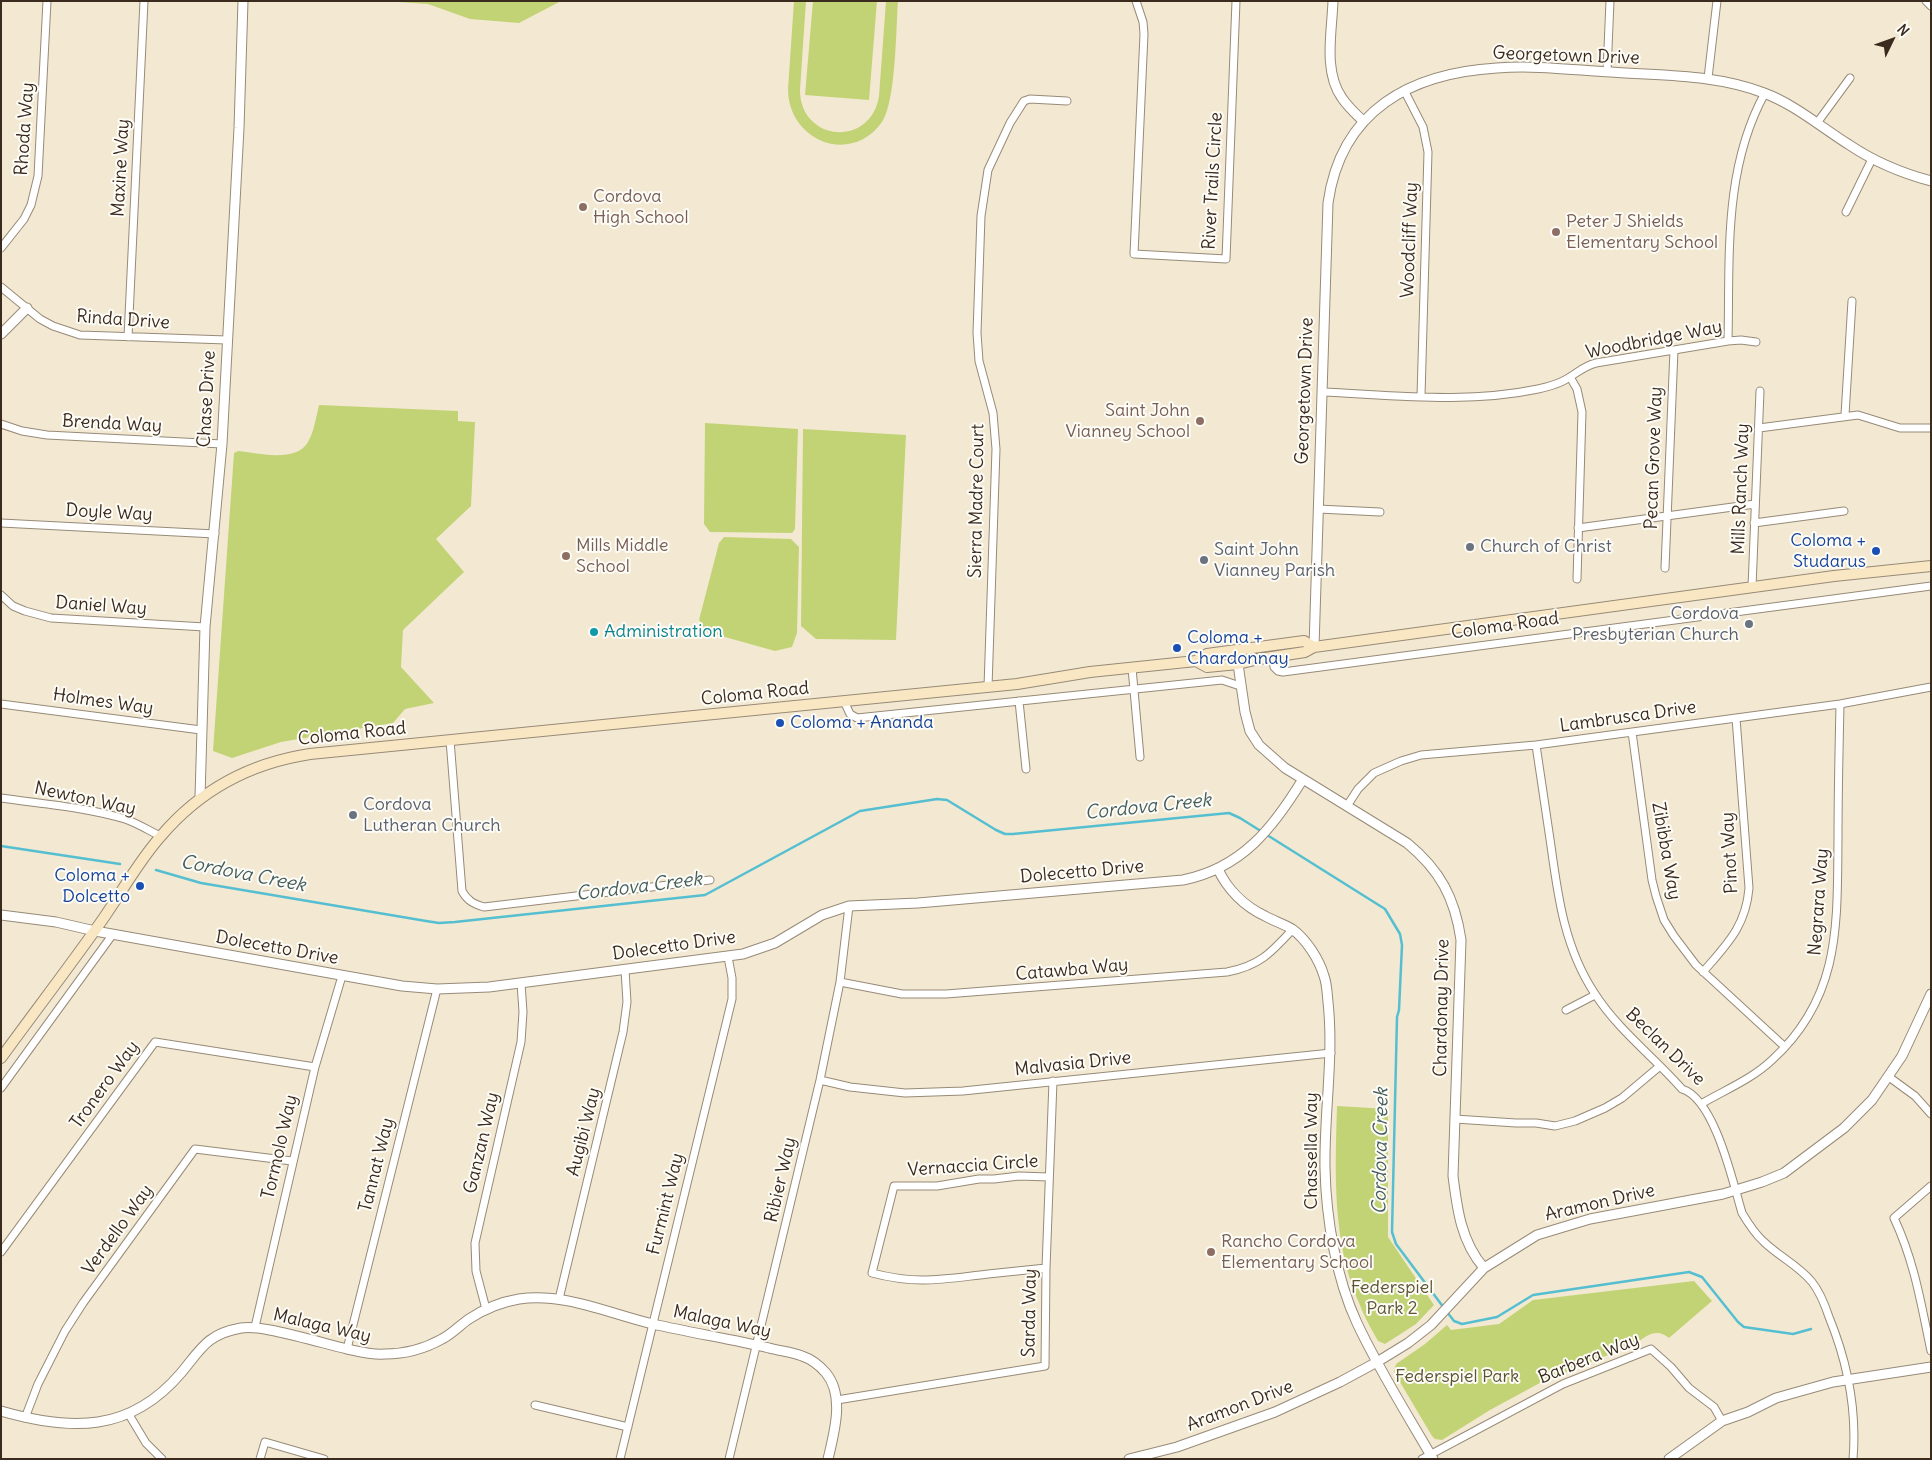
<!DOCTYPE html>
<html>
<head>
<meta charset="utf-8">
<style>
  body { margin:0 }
  #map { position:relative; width:1932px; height:1460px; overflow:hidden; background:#f3e9d2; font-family:Delius,sans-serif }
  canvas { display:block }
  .frame { position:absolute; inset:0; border:2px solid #3b2a1e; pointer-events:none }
  .north { position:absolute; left:1867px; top:15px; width:50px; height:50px; -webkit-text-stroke:4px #fdfcf7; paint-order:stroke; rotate:48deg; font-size:14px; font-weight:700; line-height:20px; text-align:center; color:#3b2a1e }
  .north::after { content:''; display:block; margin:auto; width:18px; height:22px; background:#3b2a1e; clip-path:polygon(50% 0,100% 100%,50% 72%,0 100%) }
</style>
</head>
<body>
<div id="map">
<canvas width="1932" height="1460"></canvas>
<div class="frame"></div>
<div class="north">N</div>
</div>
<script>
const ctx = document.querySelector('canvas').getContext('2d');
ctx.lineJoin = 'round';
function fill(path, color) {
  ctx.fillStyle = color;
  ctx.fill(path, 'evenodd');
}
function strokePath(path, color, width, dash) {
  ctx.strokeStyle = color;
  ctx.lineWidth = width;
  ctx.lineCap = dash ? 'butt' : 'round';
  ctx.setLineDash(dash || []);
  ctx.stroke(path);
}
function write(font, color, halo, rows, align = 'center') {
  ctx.font = font + ' Delius,sans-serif';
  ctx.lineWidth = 4;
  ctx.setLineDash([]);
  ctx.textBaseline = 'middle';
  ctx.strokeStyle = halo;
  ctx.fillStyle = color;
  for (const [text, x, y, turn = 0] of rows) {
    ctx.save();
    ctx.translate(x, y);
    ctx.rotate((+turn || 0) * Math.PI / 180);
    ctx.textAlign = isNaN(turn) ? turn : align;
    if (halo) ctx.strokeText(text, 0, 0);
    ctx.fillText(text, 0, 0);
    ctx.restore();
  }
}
const green = new Path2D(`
  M384,1H561L519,23L470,19L428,4Z
  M794,1H806L800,90C800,142 871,148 879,96L886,1H898C896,29 896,102 882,122C851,166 788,141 788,89Z
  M813,1H877L869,100L805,95Z
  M319,405L458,411V421L475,422L471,506L436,539L464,572L403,630L401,667L434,703L405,709L393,723L281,742L232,758L213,751L234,453L238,451C258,453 296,463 308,442C314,432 316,417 319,405Z
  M705,423L798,429L795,529L792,533L710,532L704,524Z
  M803,429L906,435L896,640L816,639L801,626Z
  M724,537L791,539L799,547L797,633L792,647L775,651L707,632L699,620L719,543Z
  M1337,1106L1388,1109V1237L1434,1305L1416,1324L1385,1344L1378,1341C1371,1329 1364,1316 1359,1303C1332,1242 1335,1172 1337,1106Z
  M1694,1281L1712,1301L1669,1338C1657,1328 1647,1335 1637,1343L1538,1384L1490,1410L1442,1440L1435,1439L1432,1436L1394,1372L1396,1364L1425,1344L1447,1325L1451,1330L1499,1324L1533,1300Z`);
const stream = new Path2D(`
  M1,846L120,864
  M156,870L201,883L426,921L439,923L455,922L705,895L860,811L937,799L947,800L996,830L1005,834H1013L1229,813L1240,818L1385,909L1400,934L1402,945L1399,1010L1397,1017L1392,1232L1396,1244L1444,1308
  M1447,1312L1454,1321L1462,1324L1497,1317L1533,1295L1689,1272L1702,1277L1738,1322L1744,1327L1793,1334L1811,1329`);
const minor = new Path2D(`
  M1136,1L1143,22L1144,34L1134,254L1226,259L1236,1
  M1926,1L1931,6
  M1607,72L1610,1
  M1708,78L1717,1
  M1404,90L1423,127L1428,152L1421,396
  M1817,123L1850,78
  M1846,212L1872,159
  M1,248L24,219L31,205L38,176L47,1
  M1,287L40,319L53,326L80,335L227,340
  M128,337L144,1
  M1728,341C1730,257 1723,169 1765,93
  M1570,377L1577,389L1582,412L1577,579
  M1322,392C1393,395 1467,404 1538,389C1547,387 1555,385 1563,381C1575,375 1583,366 1596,363L1728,341L1741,340L1756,342
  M1845,415L1852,301
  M1,424L22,431L47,435L222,444
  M1759,428L1858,415L1900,428H1931
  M1318,509L1380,512
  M1,523L215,534
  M1754,523L1844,511
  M1578,528L1755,504
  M1665,568L1674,350
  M1752,587L1760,391
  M1,595L13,606L25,611L51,618L205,627
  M1273,656L1274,667L1278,671L1283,672L1931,586
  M1132,668L1140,757
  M988,687L996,449L993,413L979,361L977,333L981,216L988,170L1010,123L1024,101L1030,99L1067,101
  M844,701L850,714L857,718L1222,680L1240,686
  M1019,701L1026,769
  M1,704L201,730
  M1632,732L1652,880L1656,896L1664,920L1674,936L1696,965L1785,1047
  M450,740L462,891C467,900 473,904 484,907L710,880
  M1536,745C1541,778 1546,812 1551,846C1558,898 1565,949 1595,994C1619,1031 1654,1057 1682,1089C1715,1099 1733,1183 1742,1213C1748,1223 1754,1233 1763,1241C1778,1256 1798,1265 1812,1282C1820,1292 1825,1305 1829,1317C1847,1361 1857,1411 1853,1459
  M1,798C42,804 85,807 125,819C137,823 148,830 160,836
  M1347,806L1358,789L1374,773L1401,761L1421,755L1536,745L1840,704L1931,687
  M1703,972C1727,944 1746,926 1749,888L1736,718
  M840,982L902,994H946L1227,972C1259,966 1271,953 1292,930
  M1566,1010L1595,995
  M1889,1077L1915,1096L1931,1114
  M820,1080L850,1087L905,1093L963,1091L1331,1053
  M1,1088L113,934
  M1701,1104C1725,1090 1752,1079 1772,1060C1841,997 1837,925 1838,840C1838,795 1839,749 1840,704
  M1455,1119L1516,1123H1536L1555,1126L1575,1121L1605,1108L1622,1098L1660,1066
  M1931,1186L1894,1218C1915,1263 1921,1304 1931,1351
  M1,1252L155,1042L315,1067
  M1046,1268C1027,1270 1007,1272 988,1274C943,1279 918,1285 872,1273L894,1186H937L979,1179H994L1019,1176L1049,1177
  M559,1299L623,1032L627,1002L625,970
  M486,1309L476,1271L475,1243L521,1042L523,1012L521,983
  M255,1327L315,1067L342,976
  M347,1349L437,989
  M837,1400L1045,1366L1046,1268L1053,1081
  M535,1405L628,1427
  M128,1413L146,1443L162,1459
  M25,1418L38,1384L65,1331L83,1303L195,1149L292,1161
  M260,1459L265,1442L324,1459
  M620,1459L732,999V978L728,957
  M729,1459L820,1080L840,982L849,906
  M1422,1459L1563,1384L1651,1349L1671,1367L1689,1388L1714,1407L1722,1421`);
const tertiary = new Path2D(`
  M1333,1C1332,32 1323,71 1342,98C1348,107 1356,114 1363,121
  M1,334L27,308
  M1314,647L1328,203C1341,110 1411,73 1497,68C1535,65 1574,70 1611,72C1663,76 1715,74 1764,93C1794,104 1821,127 1848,144C1873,161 1901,173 1931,181
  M1238,664L1245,712L1250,731L1259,745L1285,768L1407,843C1440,870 1455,898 1461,940L1453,1176C1457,1208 1461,1242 1484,1268
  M200,797L205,627L222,444L239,128L243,1
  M1218,869C1227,889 1244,906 1265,916C1274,921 1284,924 1292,929C1306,939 1319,959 1324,976C1327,984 1327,993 1328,1002C1334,1057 1324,1113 1325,1168C1326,1218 1336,1278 1357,1323C1379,1370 1407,1414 1433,1459
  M1,915L56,922L95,931L402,986L437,989L489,987L743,954L775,943L822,915L849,906L918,903L1183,880C1242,868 1273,828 1303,779
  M1,1411C71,1431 130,1433 181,1373C201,1349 207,1334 241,1328C253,1326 264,1329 275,1331C299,1336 323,1343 347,1349C361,1352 371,1355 385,1354C405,1354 424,1349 442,1339C452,1334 460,1325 469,1319C484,1309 501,1302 519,1299C564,1292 610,1314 653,1324C692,1333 731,1339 769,1348C780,1351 792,1352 802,1356C811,1359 820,1366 826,1373C845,1396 834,1433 828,1459
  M1129,1459L1177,1447L1275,1412L1340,1382L1377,1362L1408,1343L1431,1325L1484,1268L1537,1235L1590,1219L1723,1194L1762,1182L1784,1173L1844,1128L1872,1100L1902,1056L1931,994
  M1669,1459L1722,1421L1748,1412L1776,1398L1833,1382L1931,1367`);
const secondary = new Path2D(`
  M1196,661L1207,667L1238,664L1259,659L1305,652L1314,647L1834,576L1931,566
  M1,1058C33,1014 66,971 98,926C119,897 137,863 161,836C200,790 251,763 310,754L1017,684L1090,672L1196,661L1207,654L1304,641L1314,647`);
const markers = [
  [583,207,5,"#8d6e63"],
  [1556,232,5,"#8d6e63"],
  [1200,421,5,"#8d6e63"],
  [1470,547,5,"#6b7280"],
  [1876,551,5,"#1a4fb4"],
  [566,556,5,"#8d6e63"],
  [1204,560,5,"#6b7280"],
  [1749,624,5,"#6b7280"],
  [594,632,5,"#0f9aa8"],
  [1177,648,5,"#1a4fb4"],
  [780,723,5,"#1a4fb4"],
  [353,815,5,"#6b7280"],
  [140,886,5,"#1a4fb4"],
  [1211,1252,5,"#8d6e63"]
];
const streetNames = [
  ["Georgetown Drive",1566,56,2],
  ["Rhoda Way",25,129,-86],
  ["Maxine Way",121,168,-87],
  ["River Trails Circle",1213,181,-87],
  ["Woodcliff Way",1410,240,-88],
  ["Rinda Drive",123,320,4],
  ["Woodbridge Way",1654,340,-11],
  ["Georgetown Drive",1305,391,-88],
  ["Chase Drive",207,399,-87],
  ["Brenda Way",112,424,3],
  ["Pecan Grove Way",1654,458,-88],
  ["Mills Ranch Way",1741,489,-88],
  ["Sierra Madre Court",977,501,-89],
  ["Doyle Way",109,513,3],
  ["Daniel Way",101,606,4],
  ["Coloma Road",1505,626,-8],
  ["Coloma Road",755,694,-6],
  ["Holmes Way",103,702,8],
  ["Lambrusca Drive",1628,717,-8],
  ["Coloma Road",352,734,-6],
  ["Newton Way",85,799,12],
  ["Zibibba Way",1666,851,80],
  ["Pinot Way",1730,853,-93],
  ["Dolecetto Drive",1082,872,-5],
  ["Negrara Way",1819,902,-86],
  ["Dolecetto Drive",674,946,-8],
  ["Dolecetto Drive",277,948,10],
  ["Catawba Way",1072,970,-5],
  ["Chardonay Drive",1442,1008,-89],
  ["Beclan Drive",1665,1047,44],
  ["Malvasia Drive",1073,1064,-6],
  ["Tronero Way",105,1085,-54],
  ["Augibi Way",584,1132,-76],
  ["Ganzan Way",482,1143,-77],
  ["Tormolo Way",280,1147,-77],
  ["Chassella Way",1312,1151,-90],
  ["Tannat Way",377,1165,-76],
  ["Vernaccia Circle",973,1166,-4],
  ["Ribier Way",781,1180,-77],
  ["Aramon Drive",1600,1203,-13],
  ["Furmint Way",666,1204,-76],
  ["Verdello Way",118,1230,-54],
  ["Sarda Way",1030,1313,-89],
  ["Malaga Way",722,1322,12],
  ["Malaga Way",322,1326,13],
  ["Barbera Way",1589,1359,-22],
  ["Aramon Drive",1240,1406,-21]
];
const educationNames = [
  ["Cordova",593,197],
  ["High School",593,218],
  ["Peter J Shields",1566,222],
  ["Elementary School",1566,243],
  ["Saint John",1190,411,"right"],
  ["Vianney School",1190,432,"right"],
  ["Mills Middle",576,546],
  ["School",576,567],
  ["Rancho Cordova",1221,1242],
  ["Elementary School",1221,1263]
];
const transitNames = [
  ["Coloma +",1866,541],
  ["Studarus",1866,562],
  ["Coloma +",1187,638,"left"],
  ["Chardonnay",1187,659,"left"],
  ["Coloma + Ananda",790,723,"left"],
  ["Coloma +",130,876],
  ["Dolcetto",130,897]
];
const worshipNames = [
  ["Church of Christ",1480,547],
  ["Saint John",1214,550],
  ["Vianney Parish",1214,571],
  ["Cordova",1739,614,"right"],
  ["Presbyterian Church",1739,635,"right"],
  ["Cordova",363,805],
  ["Lutheran Church",363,826]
];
const cultureNames = [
  ["Administration",604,632]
];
const parkNames = [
  ["Federspiel",1392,1288],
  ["Park 2",1392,1309],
  ["Federspiel Park",1457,1377]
];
const waterNames = [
  ["Cordova Creek",1148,807,-6],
  ["Cordova Creek",243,874,11],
  ["Cordova Creek",639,887,-7],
  ["Cordova Creek",1381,1151,-89]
];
fill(green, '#c2d375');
strokePath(stream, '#55bfd1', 2.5);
strokePath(minor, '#978a78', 9);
strokePath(tertiary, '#978a78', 11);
strokePath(secondary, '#978a78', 12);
strokePath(minor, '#fff', 7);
strokePath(tertiary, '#fff', 9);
strokePath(secondary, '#f9e7c3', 10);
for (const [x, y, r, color] of markers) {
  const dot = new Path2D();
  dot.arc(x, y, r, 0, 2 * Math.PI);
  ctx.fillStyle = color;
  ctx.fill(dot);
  strokePath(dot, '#fdfcf7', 2);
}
write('18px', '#3b2a1e', '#fdfcf7', streetNames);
write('18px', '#785e54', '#fdfcf7', educationNames, 'left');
write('18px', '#164399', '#fdfcf7', transitNames, 'right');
write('18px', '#5b616d', '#fdfcf7', worshipNames, 'left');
write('18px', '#0d838f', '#fdfcf7', cultureNames, 'left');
write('18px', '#5d5434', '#fdfcf7', parkNames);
write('italic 19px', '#445e5d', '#fdfcf7', waterNames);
</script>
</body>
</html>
